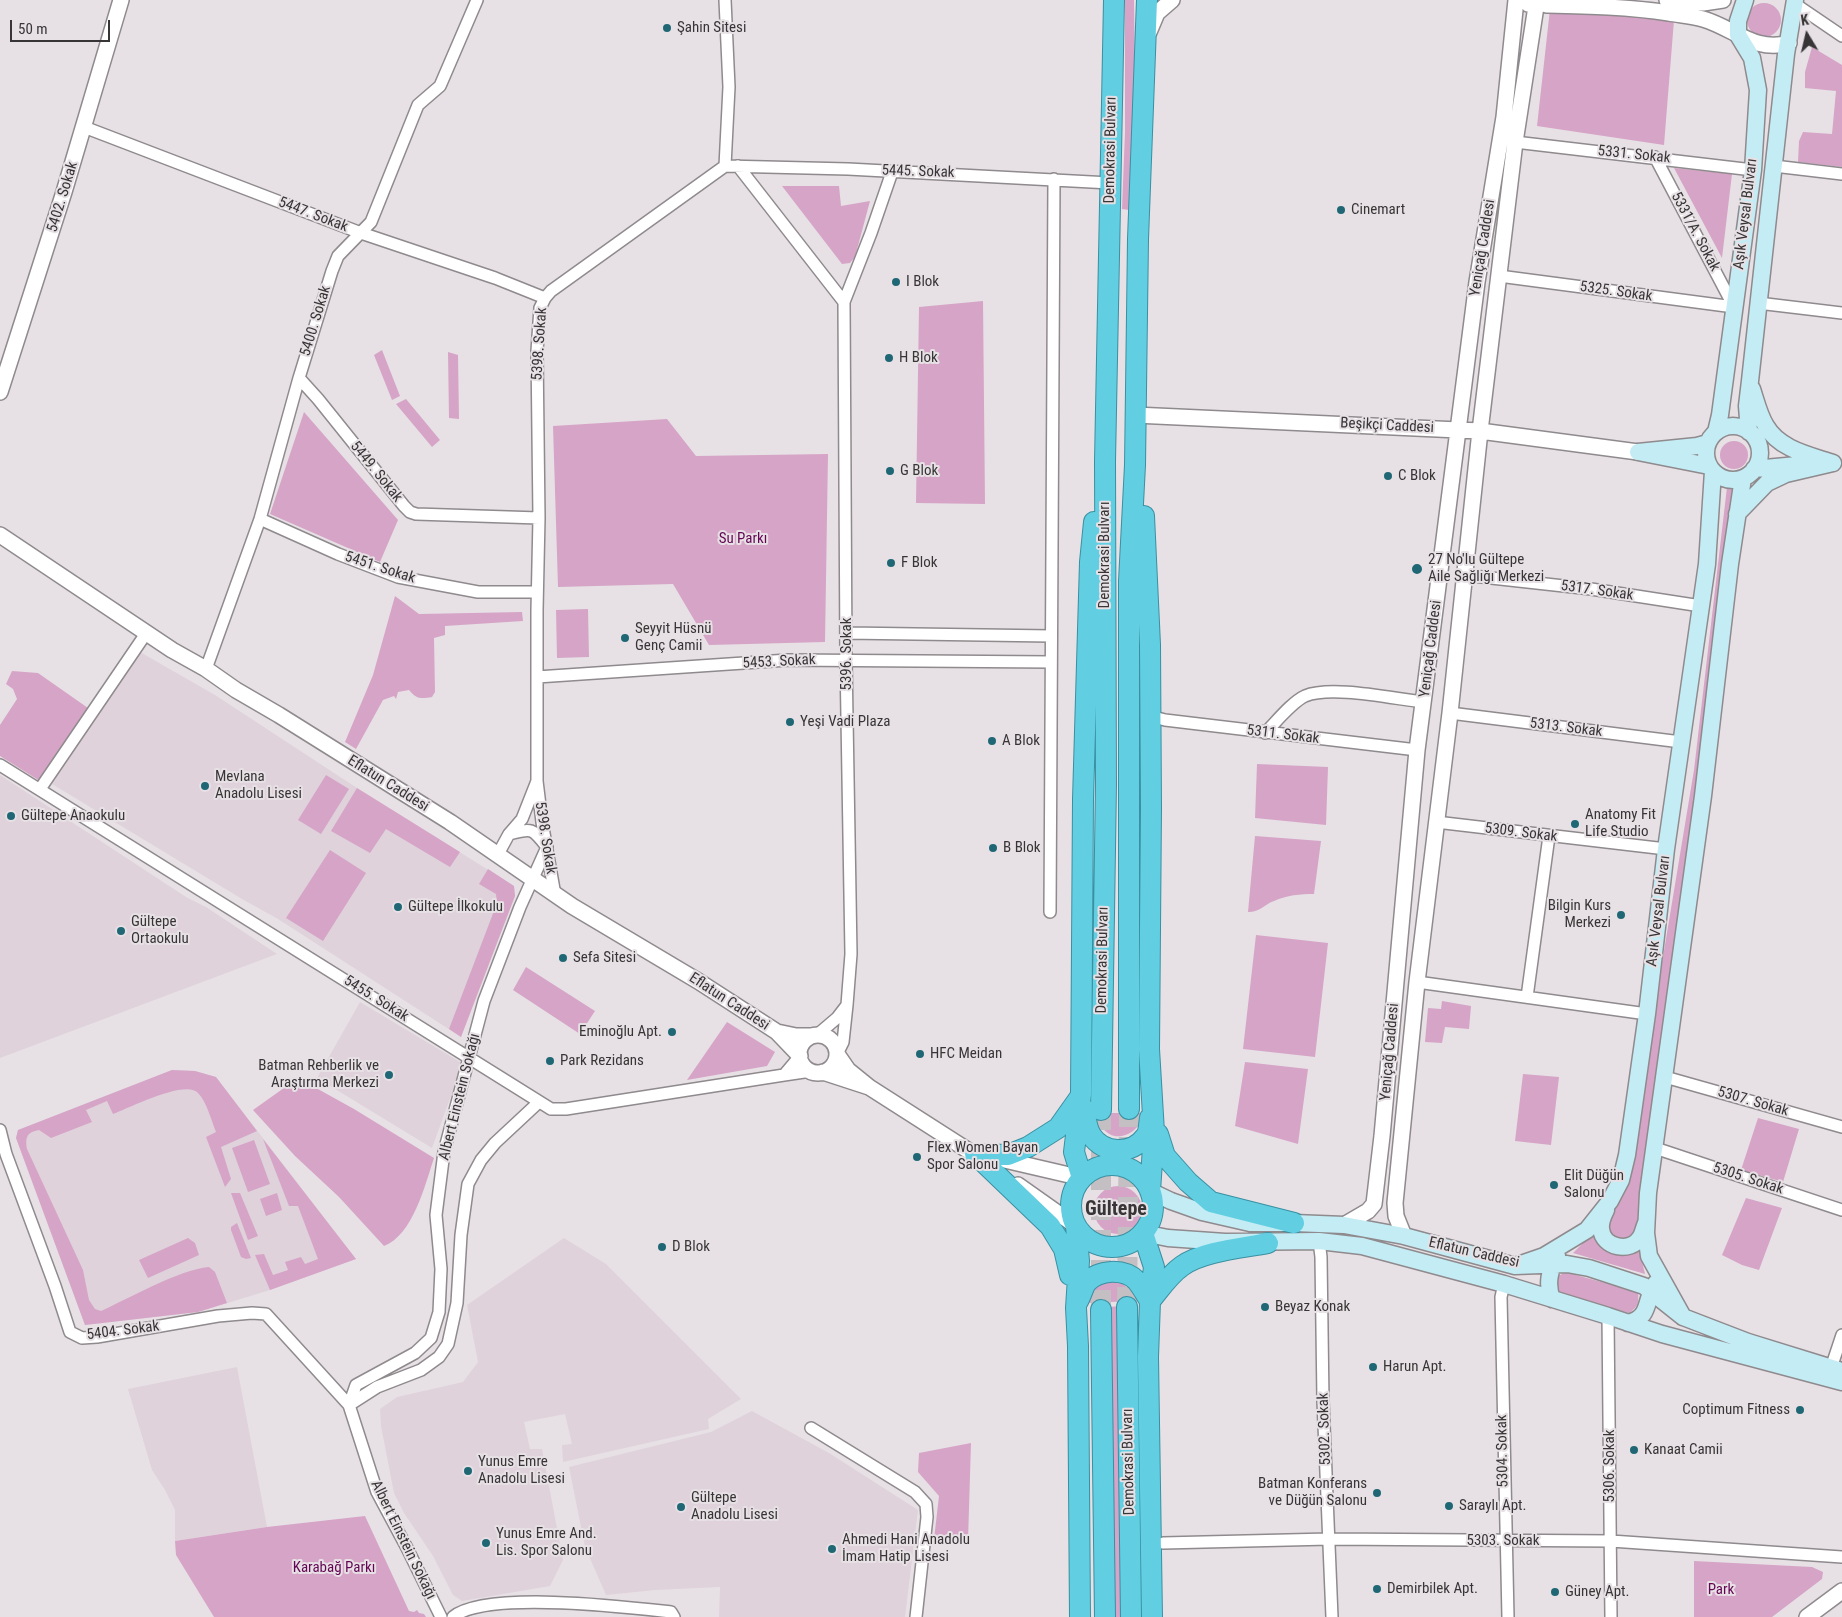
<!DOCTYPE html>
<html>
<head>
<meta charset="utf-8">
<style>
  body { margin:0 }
  #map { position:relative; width:1842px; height:1617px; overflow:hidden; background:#e7e1e5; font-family:"Roboto Condensed",sans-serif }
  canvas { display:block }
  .north { position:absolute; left:1782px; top:10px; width:50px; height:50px; -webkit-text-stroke:4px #e7e1e5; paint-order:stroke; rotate:351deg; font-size:14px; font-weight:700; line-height:20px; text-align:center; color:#373536 }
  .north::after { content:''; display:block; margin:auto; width:18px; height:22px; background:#373536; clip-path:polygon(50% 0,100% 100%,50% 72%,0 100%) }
  .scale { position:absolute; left:10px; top:20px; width:100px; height:22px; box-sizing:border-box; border:2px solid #373536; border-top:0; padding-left:6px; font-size:15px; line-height:18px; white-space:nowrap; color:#373536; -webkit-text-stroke:4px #e7e1e5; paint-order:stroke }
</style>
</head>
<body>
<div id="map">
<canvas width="1842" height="1617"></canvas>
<div class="north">K</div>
<div class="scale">50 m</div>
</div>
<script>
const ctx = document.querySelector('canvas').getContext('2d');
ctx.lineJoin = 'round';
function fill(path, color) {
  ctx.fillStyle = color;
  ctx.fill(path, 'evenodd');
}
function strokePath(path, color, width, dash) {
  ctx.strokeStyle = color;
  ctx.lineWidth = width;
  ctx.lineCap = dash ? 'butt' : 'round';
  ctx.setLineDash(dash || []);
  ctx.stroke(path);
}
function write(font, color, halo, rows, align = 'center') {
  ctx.font = font + ' "Roboto Condensed",sans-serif';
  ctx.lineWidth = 4;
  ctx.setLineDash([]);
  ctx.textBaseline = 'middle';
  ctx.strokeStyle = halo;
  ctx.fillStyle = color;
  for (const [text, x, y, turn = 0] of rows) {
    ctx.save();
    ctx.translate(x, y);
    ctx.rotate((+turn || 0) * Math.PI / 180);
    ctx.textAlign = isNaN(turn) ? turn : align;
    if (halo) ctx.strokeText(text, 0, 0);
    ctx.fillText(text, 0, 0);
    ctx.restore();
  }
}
const built = new Path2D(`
  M140,652L215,695L357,788L514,886L515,896L461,1037L278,919L242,899L52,784Z
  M0,775L186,897L206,907L277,954L0,1058Z
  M360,1002L460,1062V1071L432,1148L317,1078Z
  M172,1070L195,1071L216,1077L356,1259L270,1290L198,1312L85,1325L16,1138L18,1130Z
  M564,1238L606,1264L741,1399L708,1419L709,1429L563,1462L562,1445L572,1444L565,1414L524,1422L530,1449H542L563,1560L550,1586L462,1601L453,1595L433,1556L404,1513L394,1493L381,1426L380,1409L397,1397L463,1382L478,1362L467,1305Z
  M237,1367L267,1527L175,1541V1510L165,1490L152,1470L128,1389Z
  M752,1411L829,1453L918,1510L905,1617H719L720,1587L655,1590L606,1595L585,1547L569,1467L711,1432Z`);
const green = new Path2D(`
  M1125,0H1134L1135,74L1129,210L1122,209L1125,132Z
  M1747 20a17 17 0 1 1 34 0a17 17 0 1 1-34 0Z
  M1550,9L1674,20L1664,145L1537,126Z
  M1812,47L1842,65V167L1798,162L1799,141L1803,132L1832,134L1836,91L1805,88V72Z
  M1674,168L1732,174L1722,258Z
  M782,186H839L841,206L870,201L855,257L850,263L842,264Z
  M983,301L985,504L916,503L919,307Z
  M382,350L400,396L392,400L374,355Z
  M448,352L458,355L459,419L449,418Z
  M406,399L440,440L432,447L396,404Z
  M304,412L398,520L380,562L270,514Z
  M667,419L696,456L828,454L825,642L709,645L673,584L558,587L553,426Z
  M1720 455a14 14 0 1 1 28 0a14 14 0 1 1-28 0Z
  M1727,487L1735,489L1701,769L1667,993L1640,1199L1637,1232L1628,1241L1612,1237L1607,1223L1657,993L1694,770Z
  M395,596L419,614L522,612L523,621L445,626V635L434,638L435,692L432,697C421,699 416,699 409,690L398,692L396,699L394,696L383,700L356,749L345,742L373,675Z
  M588,609L589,657L557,658L556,610Z
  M12,671L38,673L88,708L40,781L0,756V725L17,699L13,689L6,684Z
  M1257,764L1328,767L1326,825L1255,818Z
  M326,775L349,789L321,834L298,820Z
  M357,788L460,852L450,867L386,829L370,853L331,831Z
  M1255,836L1321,841L1314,894C1300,894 1287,895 1274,901C1263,905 1261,912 1248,912Z
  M330,850L366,873L323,941L286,918Z
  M488,869L514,886L515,896L461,1037L449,1029L497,903L496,894L479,884Z
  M1256,935L1328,943L1315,1057L1243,1049Z
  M526,967L595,1011L580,1034L513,990Z
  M1442,1001L1471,1006L1469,1029L1445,1027L1442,1043L1425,1042L1428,1008L1441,1009Z
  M727,1022L775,1052L767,1066L687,1080Z
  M1245,1062L1308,1069L1298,1144L1235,1126Z
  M172,1070L195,1071L216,1077L257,1131L221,1147L231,1179L225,1187L206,1137L216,1132C211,1120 207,1102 198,1093C186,1079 129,1108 113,1114L107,1101L86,1110L92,1122L51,1138L39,1130C27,1132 25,1137 27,1149L83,1270L89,1300L95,1309L101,1311C130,1298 178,1270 209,1267L215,1272L227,1303L198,1312L85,1325L16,1138L18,1130Z
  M1523,1074L1559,1077L1551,1145L1515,1141Z
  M298,1078L354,1109L434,1158C425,1185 413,1235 384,1246L339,1197L295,1156L253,1110Z
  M1095,1113H1142L1141,1123C1137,1127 1133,1132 1128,1134C1110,1142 1100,1128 1095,1113Z
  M1758,1118L1799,1129L1783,1182L1741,1170Z
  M263,1139L356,1259L270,1290L255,1255L264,1254L273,1275L288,1270L285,1262L301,1257L305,1264L318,1259L298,1206H289Z
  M254,1140L270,1184L248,1192L232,1148Z
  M1094 1210a24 24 0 1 1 48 0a24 24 0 1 1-48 0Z
  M231,1193H240L258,1236L248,1240Z
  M277,1193L282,1210L266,1216L260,1199Z
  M1746,1198L1782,1208L1759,1270L1742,1265L1722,1255Z
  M237,1223L251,1258L246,1259L241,1257L231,1230V1227Z
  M1595,1231L1639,1248L1645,1274L1573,1253Z
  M188,1238L195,1243L199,1255L148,1278L139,1260Z
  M1565,1272L1638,1292C1639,1303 1638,1307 1629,1313L1559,1292L1556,1288L1557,1277Z
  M1108,1279C1122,1283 1131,1286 1135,1301L1087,1303L1091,1289Z
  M1119,1306L1120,1532L1122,1617H1113L1110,1307Z
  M971,1443L968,1541L934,1539L939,1496L918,1472L919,1453Z
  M365,1516L409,1611L414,1612L417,1610L419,1613L424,1614L426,1617H214L176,1555L175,1541L267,1527Z
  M1694,1561L1812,1567L1823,1572L1822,1579L1772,1617H1694Z`);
const trunkTunnel = new Path2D(`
  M1101,1110V1310
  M1127,1307L1129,1109`);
const minor = new Path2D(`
  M1795,4L1842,36
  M84,127L361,233L495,278L545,298
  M1515,142L1753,170
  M1655,157L1734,307
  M725,166L848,169L1110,183
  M738,166L844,302L871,233L892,172
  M1774,166L1842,174
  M1499,276L1734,307
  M844,302L846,659L851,954L847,1005
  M1758,303L1842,313
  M299,378L318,399L404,506L410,512L416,514L539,518
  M260,519L338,554L398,577L478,592H537
  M1464,575L1591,589L1701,606
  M847,633L1051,636
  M206,669L260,519L299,378L332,271L338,256L371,222L418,105L440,86L477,0
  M537,677L788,660L1051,662
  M1450,713L1681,742
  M1150,716L1165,720L1417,750
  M1265,733C1276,722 1292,702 1305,696C1332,685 1394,699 1424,702
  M0,765L551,1109H566L784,1075
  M537,781V610L539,518L537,351L540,308L545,298L551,291L725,166L729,87L725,0
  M40,789L147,632
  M1436,822L1666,849
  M509,834C533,828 532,828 547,847L520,907L484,1001L444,1152L436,1215L441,1269L439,1312L431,1338L415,1353L356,1385L349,1405L377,1387L421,1370L439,1357L448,1344L457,1303L461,1235L468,1184L481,1160L495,1143L539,1102
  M497,856L509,834L522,819L537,781L542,822L555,895
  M1050,912L1054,179
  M1417,982L1647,1014
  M1527,997L1549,836
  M817,1035L837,1018L847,1005L843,1042L837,1054
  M800,1056L784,1075L811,1071
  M1665,1077L1842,1127
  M0,1130L6,1154L55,1286L70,1332L82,1338L97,1337L218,1316L252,1313L266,1314L349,1405L377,1492L407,1548L441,1617
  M1655,1148L1842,1210
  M1319,1241L1321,1257L1323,1401L1332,1617
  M1504,1284L1501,1297L1508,1617
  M1608,1316L1611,1617
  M1831,1368L1842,1335
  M811,1428L915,1492L926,1504L927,1517L916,1617
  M1163,1543L1329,1539L1611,1541L1842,1557
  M453,1617C486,1590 627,1607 671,1612L674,1617`);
const tertiary = new Path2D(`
  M1667,0L1703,3L1723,0
  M1528,4L1536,2L1547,5C1588,6 1629,7 1669,13C1680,15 1692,16 1703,19C1734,28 1755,53 1789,43
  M1149,32L1157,13L1172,0
  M0,392L64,192L121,0
  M1135,415L1480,431L1638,452
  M0,535L172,650L206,669L236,690L279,715L450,822L572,906L698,981L777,1032
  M799 1054a19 19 0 1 1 38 0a19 19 0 1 1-38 0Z
  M800,1056L777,1032L796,1036H811
  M823,1072L869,1087L848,1070L837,1054
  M869,1087L983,1160
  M996,1158L1082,1178
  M1018,1185L1076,1226
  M1344,1225L1368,1211L1374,1204L1382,1136L1417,750L1477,282L1504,117L1516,0
  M1404,1236L1396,1216L1395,1203L1417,982L1450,713L1480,431L1515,142L1537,0
  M1807,1617L1842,1591`);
const secondary = new Path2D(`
  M1752,389C1756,401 1759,415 1766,426C1779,449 1809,455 1833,463
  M1706 453a27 27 0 1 1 54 0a27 27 0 1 1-54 0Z
  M1716,432L1720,415L1753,170L1758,90L1752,58L1738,35V21L1745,0
  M1749,432L1747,406L1750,381L1786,54L1795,0
  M1708,443L1697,446L1638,452L1709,466
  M1754,469L1797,465
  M1737,514L1767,483L1786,474L1833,463
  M1150,1191L1171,1201L1202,1212L1250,1223H1294L1344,1225L1404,1236L1515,1266L1567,1264L1589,1268L1644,1286L1683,1317L1748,1342L1842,1371
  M1606,1210C1603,1216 1600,1222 1601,1229C1603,1248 1630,1253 1640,1238C1643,1234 1644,1227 1646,1223
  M1143,1233L1168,1238L1225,1242L1319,1241L1362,1246L1504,1284L1608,1316L1662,1334L1842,1382
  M1515,1266L1544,1256L1587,1230L1610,1201L1621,1180L1627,1155L1647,1014L1666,849L1707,564L1713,471
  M1552,1299C1546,1283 1550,1270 1557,1256
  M1683,1317L1649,1256L1646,1233L1648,1193L1703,796L1730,564L1743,478
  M1628,1323C1652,1317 1644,1299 1656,1283`);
const trunk = new Path2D(`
  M1144,516L1150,645L1151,808L1149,1049L1154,1132L1150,1191
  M1084,1109C1086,1118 1086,1127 1091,1135C1103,1154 1132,1155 1145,1137C1149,1133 1149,1124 1150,1118
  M1129,1109V581L1135,465L1138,239L1147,0
  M1101,1110L1106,784L1105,461L1114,0
  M1158,1134L1165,1156L1188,1182L1211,1202L1294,1223
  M975,1154L1050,1226L1064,1249L1070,1275
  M975,1154L1008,1155L1028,1147L1058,1128L1080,1097
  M1071 1206a41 41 0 1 1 82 0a41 41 0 1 1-82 0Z
  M1082,1178L1074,1152L1081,1094L1083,799L1090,562L1094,522
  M1076,1226L1079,1261L1076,1308L1078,1346L1080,1617
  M1143,1233L1154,1267L1150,1301L1148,1357L1152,1617
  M1078,1301C1081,1296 1083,1288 1086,1283C1099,1269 1124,1268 1137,1281C1142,1287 1146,1295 1150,1301C1160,1289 1169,1275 1182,1266C1203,1251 1243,1248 1268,1243
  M1127,1307L1131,1617
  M1101,1310L1105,1617`);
const markers = [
  [667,28,5,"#1f6775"],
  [1341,210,5,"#1f6775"],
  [896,282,5,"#1f6775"],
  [889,358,5,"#1f6775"],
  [890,471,5,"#1f6775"],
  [1388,476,5,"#1f6775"],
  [891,563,5,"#1f6775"],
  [1417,569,6,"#1f6775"],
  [625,638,5,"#1f6775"],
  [790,722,5,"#1f6775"],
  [992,741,5,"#1f6775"],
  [205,786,5,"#1f6775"],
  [11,816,5,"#1f6775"],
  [1575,824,5,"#1f6775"],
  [993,848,5,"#1f6775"],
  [398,907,5,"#1f6775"],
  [1621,915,5,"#1f6775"],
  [121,931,5,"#1f6775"],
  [563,958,5,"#1f6775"],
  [672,1032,5,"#1f6775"],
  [920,1054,5,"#1f6775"],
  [550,1061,5,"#1f6775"],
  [389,1075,5,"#1f6775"],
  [917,1157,5,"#1f6775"],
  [1554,1185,5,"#1f6775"],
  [662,1247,5,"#1f6775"],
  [1265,1307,5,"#1f6775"],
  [1373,1367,5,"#1f6775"],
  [1800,1410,5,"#1f6775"],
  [1634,1450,5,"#1f6775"],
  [468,1471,5,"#1f6775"],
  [1377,1493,5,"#1f6775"],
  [1449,1506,5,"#1f6775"],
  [681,1507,5,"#1f6775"],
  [486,1543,5,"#1f6775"],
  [832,1549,5,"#1f6775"],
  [1377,1589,5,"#1f6775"],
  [1555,1592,5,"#1f6775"]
];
const poiNames = [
  ["Şahin Sitesi",677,28],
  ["Cinemart",1351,210],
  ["I Blok",906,282],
  ["H Blok",899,358],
  ["G Blok",900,471],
  ["C Blok",1398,476],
  ["27 No'lu Gültepe",1428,560],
  ["Aile Sağlığı Merkezi",1428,577],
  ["F Blok",901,563],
  ["Seyyit Hüsnü",635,629],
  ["Genç Camii",635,646],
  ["Yeşi Vadi Plaza",800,722],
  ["A Blok",1002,741],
  ["Mevlana",215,777],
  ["Anadolu Lisesi",215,794],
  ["Anatomy Fit",1585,815],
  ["Life Studio",1585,832],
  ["Gültepe Anaokulu",21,816],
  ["B Blok",1003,848],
  ["Bilgin Kurs",1611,906,"right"],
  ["Merkezi",1611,923,"right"],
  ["Gültepe İlkokulu",408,907],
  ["Gültepe",131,922],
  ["Ortaokulu",131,939],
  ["Sefa Sitesi",573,958],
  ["Eminoğlu Apt.",662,1032,"right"],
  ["HFC Meidan",930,1054],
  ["Park Rezidans",560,1061],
  ["Batman Rehberlik ve",379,1066,"right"],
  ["Araştırma Merkezi",379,1083,"right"],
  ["Flex Women Bayan",927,1148],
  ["Spor Salonu",927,1165],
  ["Elit Düğün",1564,1176],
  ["Salonu",1564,1193],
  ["D Blok",672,1247],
  ["Beyaz Konak",1275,1307],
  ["Harun Apt.",1383,1367],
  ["Coptimum Fitness",1790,1410,"right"],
  ["Kanaat Camii",1644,1450],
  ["Yunus Emre",478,1462],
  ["Anadolu Lisesi",478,1479],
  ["Batman Konferans",1367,1484,"right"],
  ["ve Düğün Salonu",1367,1501,"right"],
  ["Gültepe",691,1498],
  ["Anadolu Lisesi",691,1515],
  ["Saraylı Apt.",1459,1506],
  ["Yunus Emre And.",496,1534],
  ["Lis. Spor Salonu",496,1551],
  ["Ahmedi Hani Anadolu",842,1540],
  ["İmam Hatip Lisesi",842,1557],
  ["Demirbilek Apt.",1387,1589],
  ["Güney Apt.",1565,1592]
];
const streetNames = [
  ["Demokrasi Bulvarı",1111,150,-89],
  ["5331. Sokak",1634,155,6],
  ["5445. Sokak",918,172,2],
  ["5402. Sokak",63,197,-73],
  ["Aşık Veysal Bulvarı",1746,214,-83],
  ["5447. Sokak",313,215,21],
  ["5331/A. Sokak",1695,232,62],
  ["Yeniçağ Caddesi",1483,248,-81],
  ["5325. Sokak",1616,292,8],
  ["5400. Sokak",316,321,-73],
  ["5398. Sokak",540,344,-86],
  ["Beşikçi Caddesi",1387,426,3],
  ["5449. Sokak",376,472,51],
  ["Demokrasi Bulvarı",1105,555,-90],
  ["5451. Sokak",380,568,18],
  ["5317. Sokak",1597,591,8],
  ["Yeniçağ Caddesi",1431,649,-83],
  ["5396. Sokak",847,654,-90],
  ["5453. Sokak",779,662,-3],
  ["5313. Sokak",1566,728,7],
  ["5311. Sokak",1283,735,7],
  ["Eflatun Caddesi",388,784,32],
  ["5309. Sokak",1521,833,7],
  ["5398. Sokak",545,838,81],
  ["Aşık Veysal Bulvarı",1659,911,-83],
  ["Demokrasi Bulvarı",1103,960,-89],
  ["5455. Sokak",376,999,32],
  ["Eflatun Caddesi",729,1002,33],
  ["Yeniçağ Caddesi",1390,1052,-85],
  ["Albert Einstein Sokağı",460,1097,-76],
  ["5307. Sokak",1753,1102,16],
  ["5305. Sokak",1748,1179,18],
  ["Eflatun Caddesi",1474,1253,13],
  ["5404. Sokak",123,1331,-7],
  ["5302. Sokak",1325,1429,-92],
  ["5304. Sokak",1503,1451,-91],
  ["Demokrasi Bulvarı",1129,1462,-91],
  ["5306. Sokak",1610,1466,-90],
  ["Albert Einstein Sokağı",403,1540,64],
  ["5303. Sokak",1503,1541]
];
const parkNames = [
  ["Su Parkı",743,539],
  ["Karabağ Parkı",334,1568],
  ["Park",1721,1590]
];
const districtNames = [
  ["Gültepe",1116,1210]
];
fill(built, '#dfd2db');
fill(green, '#d6a4c7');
strokePath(trunkTunnel, '#c4bfc2', 20, [20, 10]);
strokePath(minor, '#8f8a8d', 14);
strokePath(tertiary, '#8f8a8d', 18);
strokePath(secondary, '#8f8a8d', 19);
strokePath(trunk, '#3a90a1', 22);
strokePath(minor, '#fff', 11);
strokePath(tertiary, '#fff', 15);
strokePath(secondary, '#c4ecf4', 16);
strokePath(trunk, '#62cee2', 20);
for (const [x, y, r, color] of markers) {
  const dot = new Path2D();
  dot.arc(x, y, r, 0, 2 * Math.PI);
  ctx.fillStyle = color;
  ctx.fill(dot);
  strokePath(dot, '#e7e1e5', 2);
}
write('15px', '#373536', '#e7e1e5', poiNames, 'left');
write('15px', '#373536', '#e7e1e5', streetNames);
write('15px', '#650655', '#e7e1e5', parkNames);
write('bold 20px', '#373536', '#e7e1e5', districtNames);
</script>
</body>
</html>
